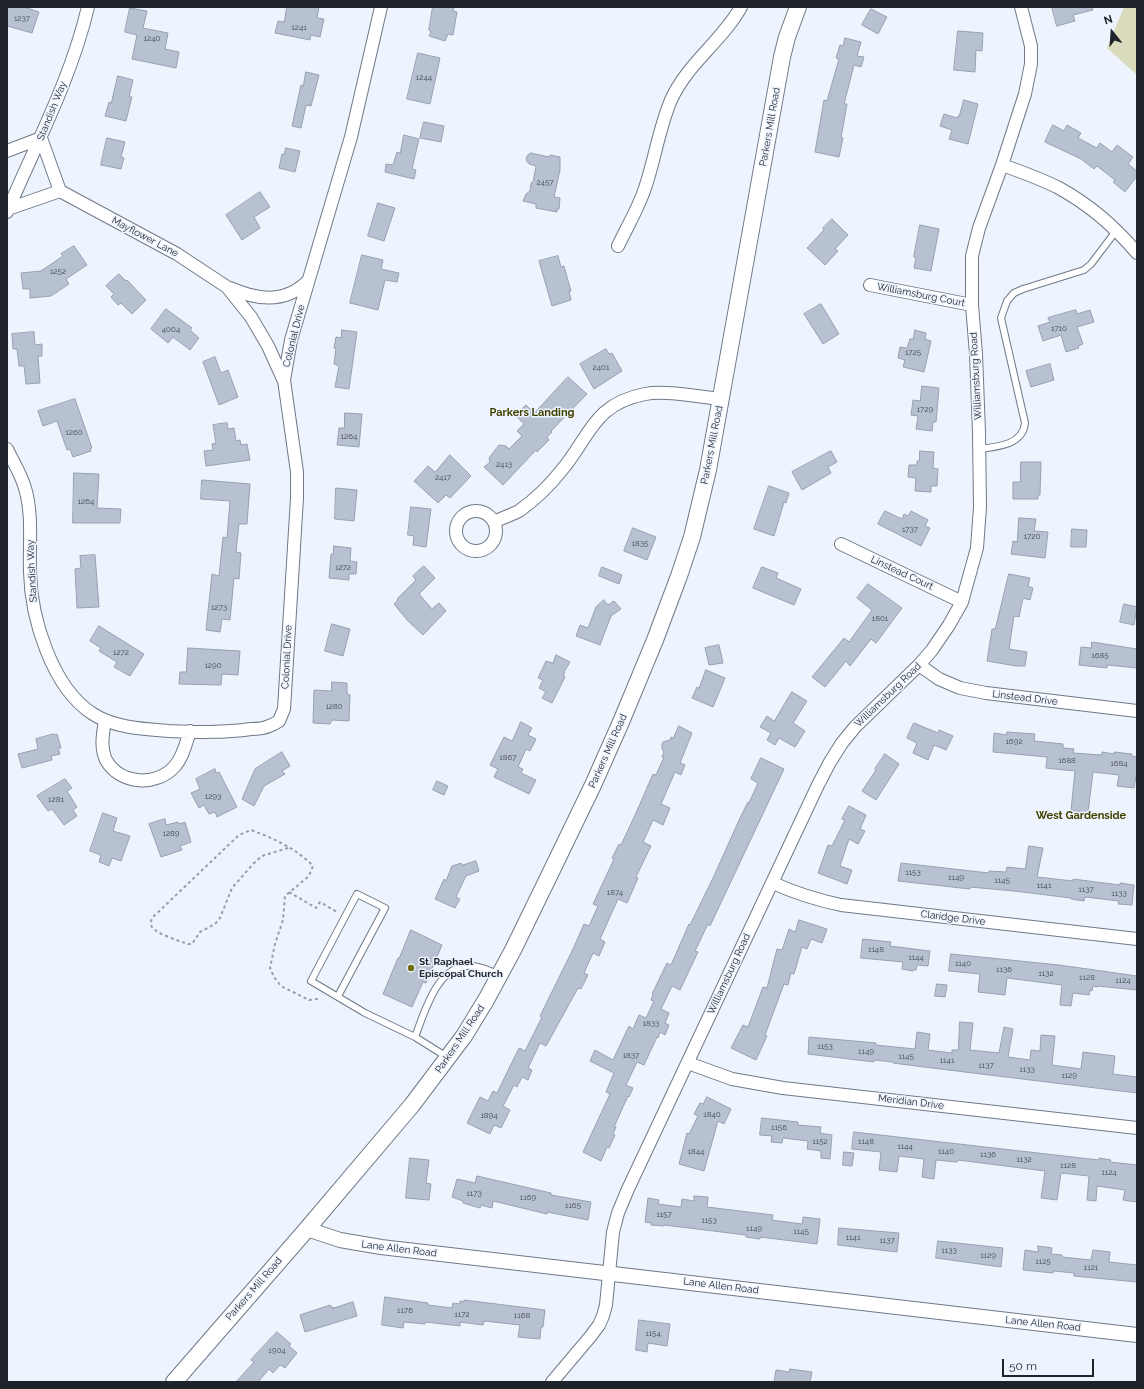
<!DOCTYPE html>
<html>
<head>
<meta charset="utf-8">
<style>
  body { margin:0 }
  #map { position:relative; width:1144px; height:1389px; overflow:hidden; background:#edf4fe; font-family:Raleway,sans-serif }
  canvas { display:block }
  .frame { position:absolute; inset:0; border:8px solid #1f232a; pointer-events:none }
  .north { position:absolute; left:1092px; top:12px; width:40px; height:40px; -webkit-text-stroke:3px #edf4fe; paint-order:stroke; rotate:343deg; font-size:11px; font-weight:700; line-height:16px; text-align:center; color:#1f232a }
  .north::after { content:''; display:block; margin:auto; width:14px; height:18px; background:#1f232a; clip-path:polygon(50% 0,100% 100%,50% 72%,0 100%) }
  .scale { position:absolute; left:1002px; top:1359px; width:92px; height:18px; box-sizing:border-box; border:2px solid #1f232a; border-top:0; padding-left:5px; font-size:12px; line-height:14px; white-space:nowrap; color:#1f232a; -webkit-text-stroke:3px #edf4fe; paint-order:stroke }
</style>
</head>
<body>
<div id="map">
<canvas width="1144" height="1389"></canvas>
<div class="frame"></div>
<div class="north">N</div>
<div class="scale">50 m</div>
</div>
<script>
const ctx = document.querySelector('canvas').getContext('2d');
ctx.lineJoin = 'round';
function fill(path, color) {
  ctx.fillStyle = color;
  ctx.fill(path, 'evenodd');
}
function strokePath(path, color, width, dash) {
  ctx.strokeStyle = color;
  ctx.lineWidth = width;
  ctx.lineCap = dash ? 'butt' : 'round';
  ctx.setLineDash(dash || []);
  ctx.stroke(path);
}
function write(font, color, halo, rows, align = 'center') {
  ctx.font = font + ' Raleway,sans-serif';
  ctx.lineWidth = 3;
  ctx.setLineDash([]);
  ctx.textBaseline = 'middle';
  ctx.strokeStyle = halo;
  ctx.fillStyle = color;
  for (const [text, x, y, turn = 0] of rows) {
    ctx.save();
    ctx.translate(x, y);
    ctx.rotate((+turn || 0) * Math.PI / 180);
    ctx.textAlign = isNaN(turn) ? turn : align;
    if (halo) ctx.strokeText(text, 0, 0);
    ctx.fillText(text, 0, 0);
    ctx.restore();
  }
}
const green = new Path2D(`
  M1124,7H1137V75L1107,48Z`);
const building = new Path2D(`
  M7,7H24L39,12L32,33L7,26Z
  M287,7H319L317,18L324,19L320,37L311,35L310,40L275,33L278,21L284,22Z
  M433,7H454L453,11L457,12L453,35L448,34L445,41L429,36L431,32L429,30Z
  M1052,7H1092L1093,10L1073,15L1075,21L1057,26Z
  M130,8L147,11L143,28L168,33L165,49L179,52L176,68L132,59L137,35L125,32Z
  M871,9L887,17L878,34L862,25Z
  M958,31L983,33L982,51L976,50L975,72L954,70Z
  M845,38L861,42L857,56L864,57L861,67L854,65L844,104H847L841,138H843L839,157L815,152L824,100L827,101L839,59L836,58L840,45L843,46Z
  M418,53L440,58L430,104L407,99Z
  M306,72L319,75L311,106L306,105L301,128L292,126L301,85L303,86Z
  M118,76L133,80L129,97H132L126,121L105,116L109,102L111,103Z
  M964,100L978,104L968,144L949,139L952,130L940,126L944,114L957,118L958,116H959Z
  M424,122L444,126L441,142L420,138Z
  M1053,125L1064,131L1067,125L1081,133L1078,138L1097,148L1100,143L1112,152L1117,145L1133,157L1128,164L1137,171V176L1125,192L1113,182L1115,180L1097,166L1094,169L1081,159L1045,142Z
  M404,135L419,139L412,169L416,170L414,179L385,172L386,164L393,165L397,152L400,153Z
  M107,138L125,142L121,157L124,158L121,169L101,165Z
  M286,148L300,151L295,172L279,168L282,154H284Z
  M531,153L549,157L550,155L560,157V170L554,197L560,198L559,209H557V212L536,208V204L523,201L526,194L530,191L531,183L533,182L536,166L529,164L526,160L527,156Z
  M260,192L270,207L254,217L260,228L242,240L226,215Z
  M378,203L395,208L384,241L368,236Z
  M832,219L848,235L835,249L838,251L825,265L807,248L824,230L823,228Z
  M920,225L939,229L931,271L914,268L916,258L914,257Z
  M74,246L87,265L66,279L69,284L51,296L30,298V289H23L21,273L41,271L63,256L61,254Z
  M362,255L383,260L381,269L399,273L397,282L385,280L378,310L350,303Z
  M558,256L561,267L564,266L571,291H569L571,300L552,306L539,261Z
  M119,274L126,281L127,280L146,300L132,314L121,303L118,305L111,297L114,294L106,286Z
  M821,304L839,334L823,344L804,314Z
  M166,309L192,328L190,330L199,338L190,350L173,337L168,343L151,329Z
  M1076,310L1077,314L1090,310L1094,322L1077,327L1083,344L1078,346L1079,348L1066,352L1061,335L1043,341L1038,326L1050,322L1048,318Z
  M342,330L357,332L349,389L335,387L339,366L334,364L336,348H334L336,337L341,338Z
  M915,330L926,333L925,339L931,341L924,372L903,367L905,360L898,358L900,347L907,348L910,339H913Z
  M34,332L35,345L42,344V356H38L40,383L26,384L24,366H19L17,349H13L12,334Z
  M606,349L609,354L612,353L622,371L594,389L580,364Z
  M215,357L221,373L228,370L238,397L219,405L203,362Z
  M1050,364L1054,380L1031,387L1026,371Z
  M568,377L587,394L551,431L552,432L547,437L549,440L537,452L536,450L503,485L484,467L490,462L489,458L499,445L506,446L509,449L522,436L517,431L524,424L515,415L526,405L534,413Z
  M922,386L939,388L936,422H933L932,431L916,429L918,416L911,415L913,400L920,401Z
  M75,399L92,448L90,449L91,451L73,457L70,449L67,450L57,421L43,426L38,411Z
  M345,413L362,414L359,447L337,445L339,428H344Z
  M227,423L228,429L234,428L236,441L240,440L241,445L247,444L250,460L206,466L204,451L213,450L212,444L216,443L213,425Z
  M831,451L837,462L828,467L831,473L802,490L792,472Z
  M920,451L934,452L933,468L938,469L937,486H931V492L915,491L916,478L908,477L909,465H917V461H919Z
  M450,455L471,476L450,498L446,495L438,503L414,481L428,466L435,472Z
  M1021,462H1041L1040,495H1038V499H1013V482H1020Z
  M74,473L99,474L97,508L121,509L120,523H73Z
  M202,480L250,484L247,524H239L236,552L241,553L239,579L234,578L230,620L222,619L220,632L206,630L212,574L219,576L223,537L227,538L230,501L201,499Z
  M769,486L789,493L786,503L784,502L774,536L754,529Z
  M336,488L357,490L354,521L335,519Z
  M411,507L431,509L426,547L413,545L414,536L408,535Z
  M885,511L902,519L904,514L908,516L911,511L928,520L925,526L930,528L921,546L878,524Z
  M1019,518L1036,519L1034,531L1048,532L1045,558L1011,554L1013,541L1017,542Z
  M633,528L656,537L647,560L624,551Z
  M1072,529L1087,530L1086,547H1071Z
  M334,546L351,548L350,561L357,562L356,574H349V580L329,578L331,554H333Z
  M95,555L99,607L77,608L75,569L81,568L80,556Z
  M424,566L435,578L419,594L432,609L439,603L446,611L423,635L407,620L394,604L398,600L397,599L416,580L413,576Z
  M602,567L622,575L619,584L599,576Z
  M762,567L778,573L776,578L801,589L794,605L753,588Z
  M1009,574L1030,578L1028,586L1033,588L1030,600L1023,598L1019,617L1014,616L1009,649L1027,652L1025,666H1016L987,661L992,629H995Z
  M868,584L902,608L876,643L871,639L850,666L846,661L825,687L812,677L844,638L849,642L872,610L857,598Z
  M604,600L608,605L614,601L621,609L611,616L600,645L576,636L580,625L588,628L596,607Z
  M1124,604L1137,607L1134,625L1120,622Z
  M332,624L350,629L343,656L325,651Z
  M99,626L144,654L130,676L114,667L117,662L99,651L101,648L90,641Z
  M1092,642L1137,649V668L1107,665V668L1079,665L1081,647L1091,648Z
  M719,645L723,663L709,665L705,648Z
  M188,648L240,651L238,675L222,674L221,685L179,684L180,672H186Z
  M556,655L570,662L564,672L565,673L563,676L565,677L552,703L542,698L546,692L539,688L543,680L538,678L546,661L553,663Z
  M706,670L725,678L713,707L692,698L697,687L699,688Z
  M332,682L347,683V694L350,695L349,721L332,720L330,724L313,723L314,690L331,691Z
  M792,692L807,701L793,723L805,731L795,747L779,738L775,745L767,740L771,733L760,727L767,716L774,721Z
  M521,722L532,728L528,735L536,739L530,751L526,749L518,767L523,769L521,773L536,780L529,794L494,777L498,769L490,765L504,737L512,741Z
  M914,723L938,733L939,730L953,736L946,750L934,745L928,760L913,753L917,743L907,738Z
  M679,726L692,733L680,763L685,765L681,775L675,772L661,804L670,808L663,825L653,820L643,842L651,846L636,877L638,878L627,903L618,899L600,939L605,942L599,956L593,953L584,973L588,975L581,989L578,988L546,1046L540,1043L528,1068L532,1070L528,1080L522,1077L517,1087L514,1085L503,1106L510,1110L501,1128L494,1125L490,1134L467,1123L480,1097L488,1101L493,1091L497,1093L519,1048L525,1051L542,1017L540,1016L573,949L584,924L589,926L598,906L593,904L614,859L612,858L619,844L621,845L636,813L653,774L656,775L664,757H662L664,752L662,749V744L663,742L670,740L671,737L673,738Z
  M1007,732L1035,734L1034,741L1063,744V748L1074,749L1073,753L1102,755V752L1114,754V752L1132,754V756L1137,757V771L1134,788L1117,786L1119,775L1093,772L1088,813L1071,810L1075,771L1046,768L1047,757L993,752L994,733L1007,735Z
  M54,734L55,735L57,734L61,748H58L60,754L51,756L52,760L22,768L18,754L38,749L36,739Z
  M282,752L290,766L282,771L285,774L264,786L254,806L242,799L255,769Z
  M885,754L899,764L876,800L862,791L876,770L875,769Z
  M761,758L784,769L710,926L708,924L695,951L698,952L680,990L672,986L661,1009L669,1013L665,1023L669,1025L665,1035L660,1032L658,1038L657,1037L644,1065L637,1062L626,1085L633,1088L629,1097L628,1096L614,1127H616L613,1134L615,1135L609,1148L607,1147L601,1161L583,1152L610,1094L606,1092L614,1073L590,1061L595,1050L613,1060L629,1026L633,1029L639,1015L646,1018L654,1001L651,1000L653,995L652,994L667,963L671,965L689,924L690,925L713,878L740,818L748,802L749,803L758,783L751,779Z
  M215,769L216,773L219,772L237,807L217,817L215,812L209,814L204,805L199,808L191,793L200,789L196,779Z
  M65,779L72,788L67,791L77,807L73,810L77,816L64,825L52,809L48,811L37,796Z
  M437,781L448,786L444,795L433,790Z
  M849,806L866,815L860,829L865,831L858,844L849,839L840,866L852,870L847,884L818,873L828,845L832,846L845,820L842,819Z
  M103,813L117,818L113,831L130,836L121,861L112,858L109,866L99,862L101,855L90,851Z
  M165,819L166,825L178,822L179,824L185,822L191,842L180,846L182,850L161,857L149,824Z
  M1029,846L1043,848L1037,877L1073,881V879L1120,885V883L1134,885L1132,905L1118,904L1119,901L1085,897L1084,901L1071,899V898L1014,891L970,887V889L898,881L901,863L989,873V871L1006,872L1007,867L1025,869Z
  M476,861L479,871L466,876L456,897L460,899L455,908L435,899L444,879L446,881L452,866L461,863L462,865Z
  M799,920L827,929L822,943L811,939L807,949L802,947L794,974L791,973L788,985L784,984L765,1035L767,1036L756,1060L731,1048L743,1025L748,1027L763,987L767,988L777,949L782,950L789,929L795,932Z
  M411,930L442,945L426,983L423,982L412,1007L383,994L398,958H399Z
  M863,939L891,942L890,946L930,951L928,966L917,965L916,970H913V971L902,969L903,962L861,958Z
  M951,954L1059,965L1137,976V990L1098,986V987L1093,986L1092,991L1090,990L1089,995L1073,993L1071,1006L1060,1005L1062,985L1007,978L1005,995L978,992L980,974L949,971Z
  M937,984L947,985L945,997L935,996Z
  M960,1022L973,1023L970,1050L999,1053L1004,1027L1013,1029L1008,1057L1030,1060L1031,1050L1040,1051L1041,1035L1055,1036L1052,1065L1081,1069L1083,1052L1115,1056L1113,1074L1137,1077V1093L924,1067L893,1063V1062L874,1060V1062L808,1054L809,1037L876,1043V1045L915,1049L917,1032L930,1034L928,1050L952,1053V1050H958Z
  M707,1097L731,1109L724,1124L718,1121L704,1171L679,1164L687,1133L689,1134L698,1116L694,1114L700,1103L703,1104Z
  M762,1118L798,1122V1125L821,1127L820,1133L832,1135L830,1159L821,1158V1151L807,1149L808,1141L783,1138L782,1143L771,1142L772,1136L760,1135Z
  M854,1132L1099,1160V1158L1111,1160L1110,1162L1137,1165V1199L1136,1202L1123,1200L1125,1190L1097,1186L1096,1201L1087,1200L1089,1176L1061,1173L1057,1200L1041,1198L1045,1171L958,1160L957,1162L936,1160L934,1179L922,1177L924,1159L899,1156L897,1172L879,1170L881,1152L852,1149Z
  M844,1152L854,1153L852,1166L843,1165Z
  M410,1158L429,1160L426,1183L431,1184L429,1200L406,1198Z
  M477,1176L551,1193V1195L591,1202L588,1220L547,1212V1214L493,1201L492,1208L481,1205L480,1208L463,1203V1201L452,1197L457,1179L475,1183Z
  M694,1196L708,1197L707,1207L773,1215L772,1220L802,1224L803,1217L820,1219L817,1244L760,1237V1239L746,1237V1235L664,1225V1226L651,1225V1223L645,1222L648,1198L659,1200L658,1204L681,1207L682,1199L694,1201Z
  M839,1228L899,1233L897,1252L838,1245Z
  M938,1241L1003,1248L1001,1267L936,1258Z
  M1038,1246L1052,1248L1051,1254L1062,1255V1257L1091,1260L1093,1250L1110,1252L1109,1262L1137,1265V1282L1074,1276V1273L1054,1271L1053,1273L1023,1270L1025,1250L1038,1252Z
  M385,1297L428,1303V1305L452,1308L453,1303L460,1304V1301L464,1302V1300L545,1310L543,1327H541L540,1339L518,1337L520,1325L484,1321L483,1325L460,1322V1326L426,1322L425,1324L404,1322L403,1328L382,1325Z
  M353,1302L357,1316L305,1332L300,1315L330,1305L331,1307H333V1308Z
  M639,1320L670,1324L667,1346L648,1343L647,1352L636,1350Z
  M277,1332L291,1344L289,1346L297,1353L285,1368L280,1365L273,1373L269,1369L258,1382H236L254,1362L251,1360Z
  M790,1369L812,1372L810,1382H774L776,1370L789,1372Z`);
const path = new Path2D(`
  M288,848L262,856L253,864L232,888L220,918L215,924L200,932L192,944H188C180,941 156,934 152,927C150,923 151,920 153,917L239,835L251,830C273,838 297,849 313,866L309,876L285,896L283,920L275,944L270,968L274,977L281,986L309,1000L318,999L320,997
  M289,892L316,908L320,902L337,912`);
const service = new Path2D(`
  M979,449C997,447 1023,445 1025,423L1001,318L1007,301L1014,293L1023,289L1084,270L1091,264L1116,231
  M338,996L385,908L357,894L311,981L365,1013L415,1037L447,1057
  M415,1037C425,1011 438,962 473,966C482,967 491,971 500,975`);
const minor = new Path2D(`
  M7,151L41,138L60,191L8,209L7,206
  M1002,165C1022,172 1041,179 1059,188C1088,204 1116,228 1137,253
  M60,191L177,254L227,287L251,317L268,346L283,379
  M7,212C36,144 71,79 88,7
  M618,246C627,227 639,207 645,188C655,159 659,128 671,100C687,64 722,41 741,7
  M870,285L972,305
  M230,288C257,300 285,304 308,281
  M7,449C13,462 21,474 25,488C33,515 29,544 30,572C31,618 52,688 93,714C115,728 144,729 169,731C196,732 224,733 251,729C257,729 263,729 269,726C272,725 276,723 279,721L284,709L297,498V472L284,380L291,340L351,137L381,7
  M456 531a20 20 0 1 1 40 0a20 20 0 1 1-40 0Z
  M494,522C502,518 511,515 519,511C533,501 550,485 561,471C590,437 593,404 645,394C666,390 700,397 721,399
  M841,544L962,602
  M919,665L939,679L960,688L986,693L1137,711
  M105,720C103,733 100,747 106,760C120,785 157,787 175,766C183,757 186,743 190,731
  M773,883C795,893 817,900 841,905L1137,939
  M688,1063L732,1079L783,1088L1137,1128
  M552,1382L590,1337L599,1325L603,1316L606,1305L613,1232L618,1213L628,1189L818,785L830,762L842,743L855,727L919,665L932,650L949,625L962,602L977,548L980,507L979,432L976,354L972,305V256L979,228L1002,165L1025,94L1031,64V46L1021,7`);
const tertiary = new Path2D(`
  M307,1229L340,1240L381,1247L1137,1335`);
const secondary = new Path2D(`
  M174,1382L307,1229L412,1105L464,1036L486,1000L513,950L550,874L593,785L621,722L655,640L679,576L692,537L708,470L782,57L787,37L798,7`);
const markers = [
  [411,968,4,"#707013"]
];
const numberNames = [
  ["1237",22,19],
  ["1241",299,28],
  ["1240",152,39],
  ["1244",424,78],
  ["2457",545,183],
  ["1252",58,272],
  ["1710",1059,329],
  ["4004",171,330],
  ["1725",913,353],
  ["2401",601,368],
  ["1729",925,410],
  ["1260",74,433],
  ["1264",349,437],
  ["2413",504,465],
  ["2417",443,478],
  ["1264",86,502],
  ["1737",910,530],
  ["1720",1032,537],
  ["1835",640,544],
  ["1272",343,568],
  ["1273",219,608],
  ["1801",880,619],
  ["1272",121,653],
  ["1685",1100,656],
  ["1290",213,666],
  ["1280",334,707],
  ["1692",1014,742],
  ["1867",508,758],
  ["1688",1067,761],
  ["1684",1119,764],
  ["1293",213,797],
  ["1281",56,800],
  ["1289",171,834],
  ["1153",913,873],
  ["1149",956,878],
  ["1145",1002,881],
  ["1141",1044,886],
  ["1137",1086,890],
  ["1874",615,893],
  ["1133",1119,894],
  ["1148",876,950],
  ["1144",916,958],
  ["1140",963,964],
  ["1136",1004,970],
  ["1132",1046,974],
  ["1128",1087,978],
  ["1124",1123,981],
  ["1833",651,1024],
  ["1153",825,1047],
  ["1149",866,1052],
  ["1837",631,1056],
  ["1145",906,1057],
  ["1141",947,1061],
  ["1137",986,1066],
  ["1133",1027,1070],
  ["1129",1069,1076],
  ["1840",712,1115],
  ["1894",489,1116],
  ["1156",779,1128],
  ["1152",820,1142],
  ["1148",866,1142],
  ["1144",905,1147],
  ["1844",696,1152],
  ["1140",946,1152],
  ["1136",988,1155],
  ["1132",1024,1160],
  ["1128",1068,1166],
  ["1124",1109,1173],
  ["1173",474,1194],
  ["1169",528,1198],
  ["1165",573,1206],
  ["1157",664,1215],
  ["1153",709,1221],
  ["1149",754,1229],
  ["1145",801,1232],
  ["1141",853,1238],
  ["1137",887,1241],
  ["1133",949,1251],
  ["1129",988,1256],
  ["1125",1043,1262],
  ["1121",1091,1268],
  ["1176",405,1311],
  ["1172",462,1315],
  ["1168",522,1316],
  ["1154",653,1334],
  ["1904",277,1351]
];
const streetNames = [
  ["Standish Way",52,111,-68],
  ["Parkers Mill Road",770,127,-80],
  ["Mayflower Lane",145,237,28],
  ["Williamsburg Court",921,295,11],
  ["Colonial Drive",294,336,-76],
  ["Williamsburg Road",976,376,-93],
  ["Parkers Mill Road",712,445,-79],
  ["Standish Way",32,571,-93],
  ["Linstead Court",902,573,25],
  ["Colonial Drive",287,657,-87],
  ["Williamsburg Road",888,695,-44],
  ["Linstead Drive",1025,698,7],
  ["Parkers Mill Road",608,751,-66],
  ["Claridge Drive",953,918,7],
  ["Williamsburg Road",729,974,-65],
  ["Parkers Mill Road",460,1039,-56],
  ["Meridian Drive",911,1102,7],
  ["Lane Allen Road",399,1249,7],
  ["Lane Allen Road",721,1286,7],
  ["Parkers Mill Road",254,1289,-49],
  ["Lane Allen Road",1043,1324,6]
];
const poiNames = [
  ["St. Raphael",419,962],
  ["Episcopal Church",419,974]
];
const neighbourhoodNames = [
  ["Parkers Landing",532,413],
  ["West Gardenside",1081,816]
];
fill(green, '#dadbbc');
fill(building, '#b7c1d2');
strokePath(building, '#97a1b1', 1);
strokePath(service, '#6f7988', 8);
strokePath(minor, '#6f7988', 14);
strokePath(tertiary, '#6f7988', 16);
strokePath(secondary, '#6f7988', 18);
strokePath(path, '#989ea6', 2, [3, 3]);
strokePath(service, '#fff', 6);
strokePath(minor, '#fff', 12);
strokePath(tertiary, '#fff', 14);
strokePath(secondary, '#fff', 16);
for (const [x, y, r, color] of markers) {
  const dot = new Path2D();
  dot.arc(x, y, r, 0, 2 * Math.PI);
  ctx.fillStyle = color;
  ctx.fill(dot);
  strokePath(dot, '#edf4fe', 1.5);
}
write('8px', '#454a54', null, numberNames);
write('10px', '#1f232a', '#edf4fe', streetNames);
write('bold 10px', '#1f232a', '#edf4fe', poiNames, 'left');
write('bold 11px', '#424200', '#edf4fe', neighbourhoodNames);
</script>
</body>
</html>
